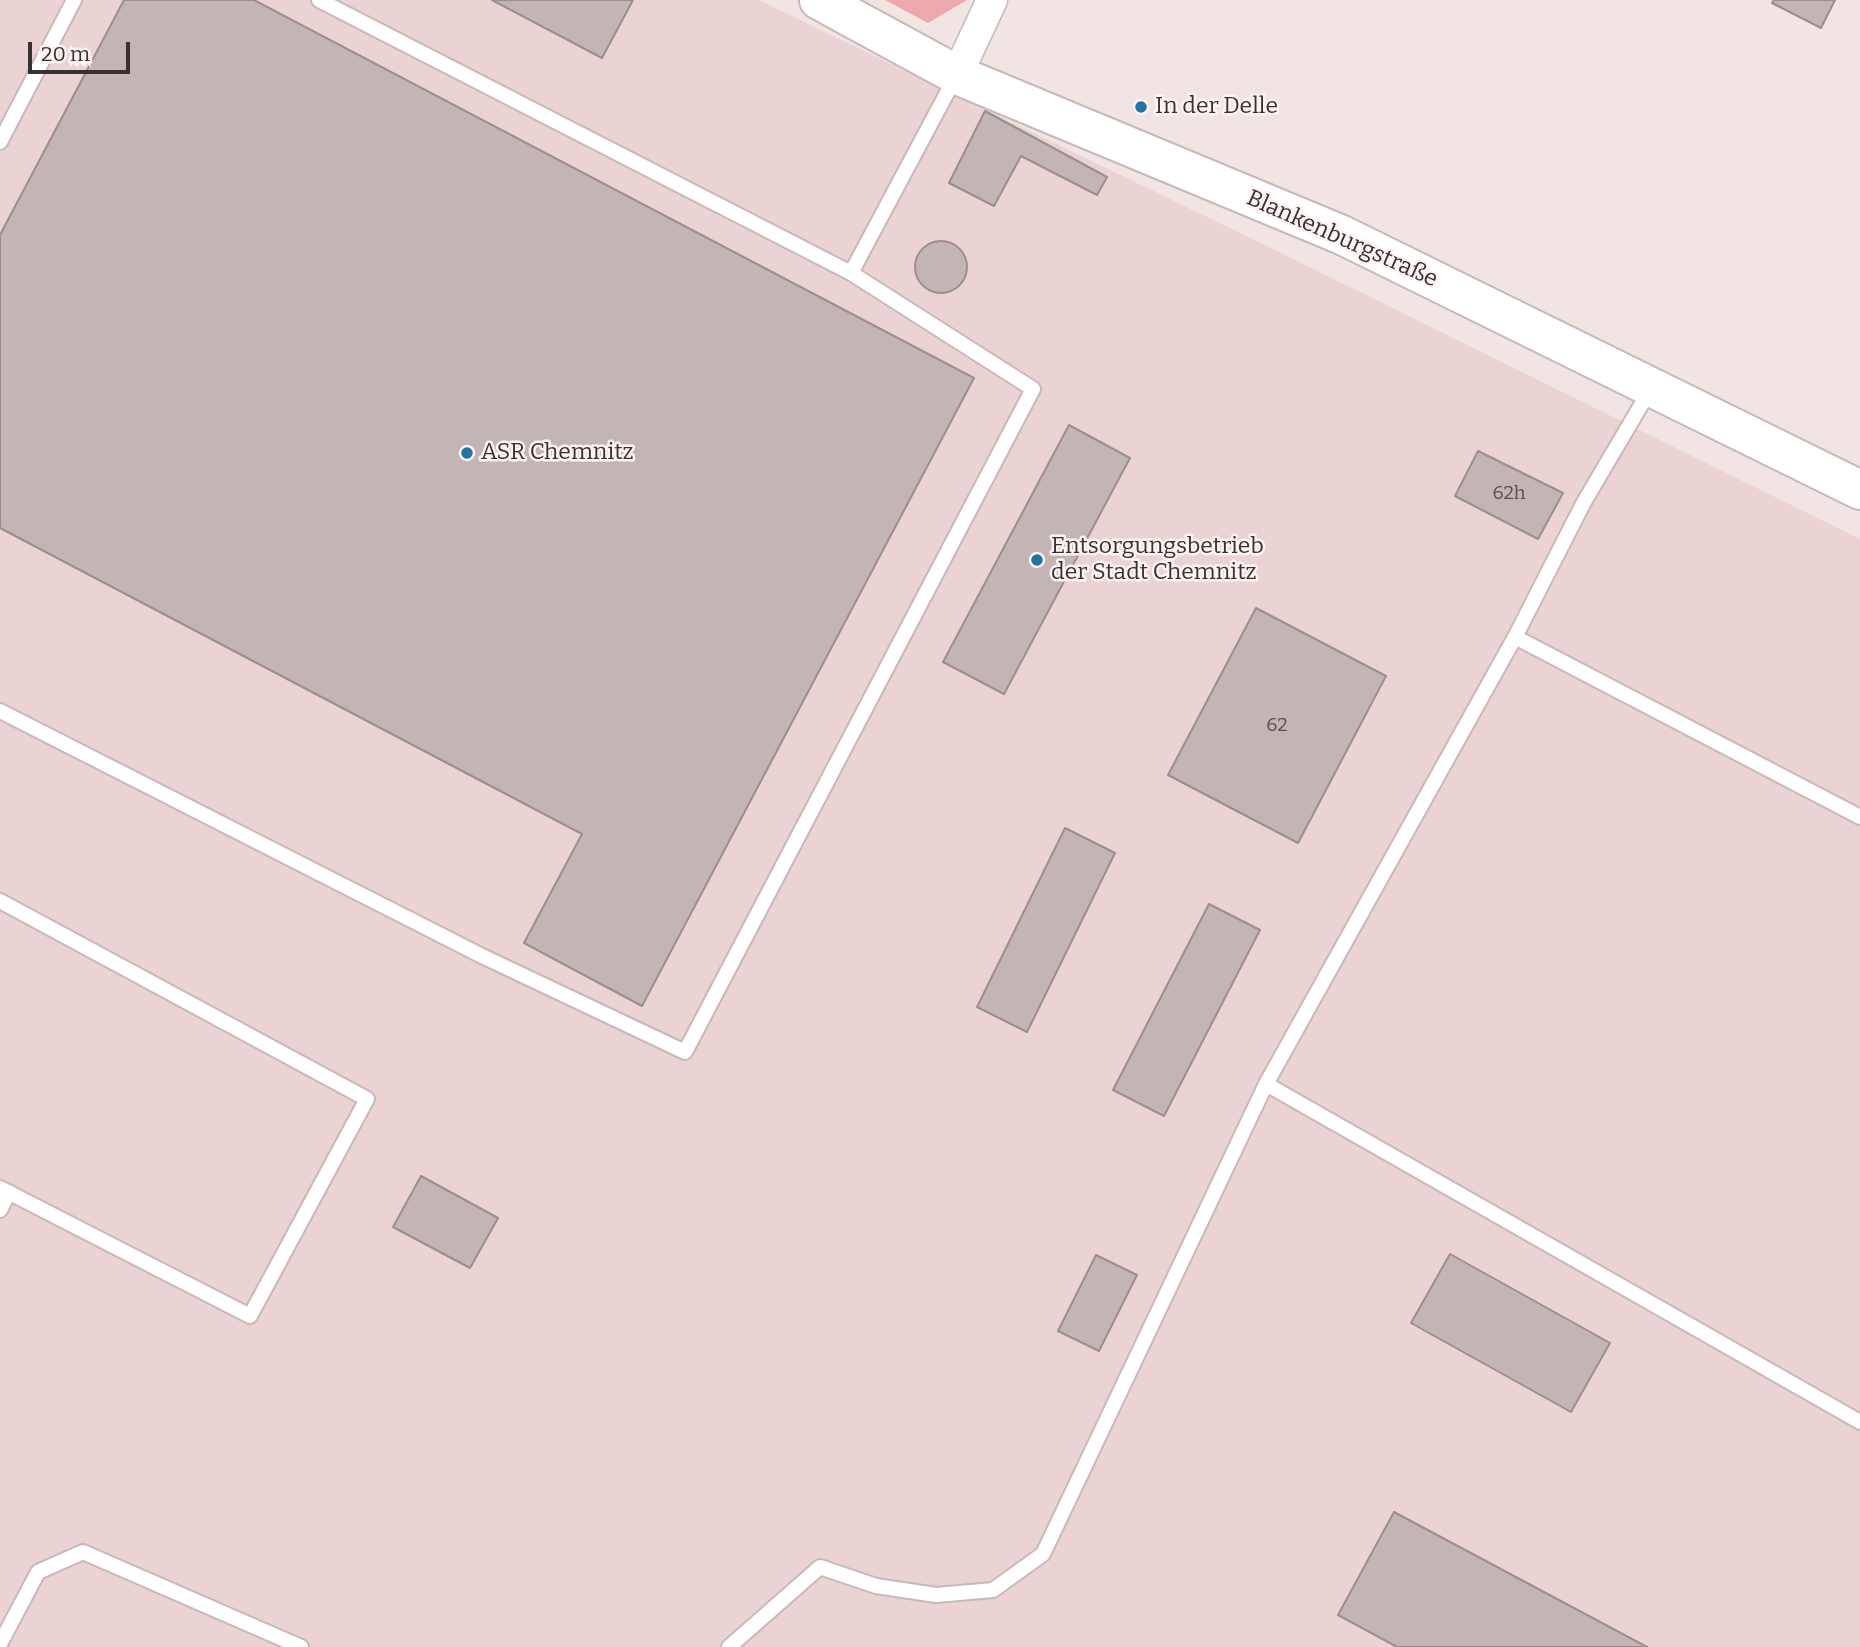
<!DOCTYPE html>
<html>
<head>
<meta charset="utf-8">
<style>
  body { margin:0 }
  #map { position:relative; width:1860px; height:1647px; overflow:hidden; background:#f3e4e4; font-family:Bitter,serif }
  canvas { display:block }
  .scale { position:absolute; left:28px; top:42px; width:102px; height:32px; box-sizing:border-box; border:4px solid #373131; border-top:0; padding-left:9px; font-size:21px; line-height:24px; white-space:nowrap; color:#373131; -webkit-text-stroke:5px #fef2f2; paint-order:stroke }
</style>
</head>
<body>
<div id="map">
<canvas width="1860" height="1647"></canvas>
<div class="scale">20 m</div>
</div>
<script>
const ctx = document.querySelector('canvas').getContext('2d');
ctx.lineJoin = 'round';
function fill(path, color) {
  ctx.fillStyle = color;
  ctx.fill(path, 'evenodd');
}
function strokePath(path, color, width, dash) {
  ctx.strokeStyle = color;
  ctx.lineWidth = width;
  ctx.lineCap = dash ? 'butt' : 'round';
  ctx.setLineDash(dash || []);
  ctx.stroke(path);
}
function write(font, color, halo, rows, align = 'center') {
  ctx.font = font + ' Bitter,serif';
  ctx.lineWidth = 5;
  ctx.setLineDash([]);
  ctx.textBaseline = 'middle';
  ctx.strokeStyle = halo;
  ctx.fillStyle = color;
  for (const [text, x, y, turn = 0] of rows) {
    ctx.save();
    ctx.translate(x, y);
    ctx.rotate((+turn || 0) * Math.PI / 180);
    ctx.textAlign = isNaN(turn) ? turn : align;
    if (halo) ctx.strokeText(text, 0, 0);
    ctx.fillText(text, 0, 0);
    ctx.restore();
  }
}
const built = new Path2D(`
  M0,0H759L1265,245L1860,539V1647H0Z`);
const green = new Path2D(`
  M885,0H967L928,23Z`);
const building = new Path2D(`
  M124,0H254L974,378L642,1006L524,943L582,834L0,528V235Z
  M492,0H633L602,58Z
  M1774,0H1835L1821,28L1772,3Z
  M985,111L1107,177L1097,195L1021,156L994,206L949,183Z
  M915 267a26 26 0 1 1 52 0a26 26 0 1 1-52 0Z
  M1069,425L1130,458L1004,694L943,662Z
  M1478,451L1563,493L1538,539L1455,496Z
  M1256,608L1386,676L1298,843L1168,775Z
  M1065,828L1115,853L1027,1032L977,1007Z
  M1209,904L1260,930L1164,1116L1113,1090Z
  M421,1176L498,1218L470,1268L393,1227Z
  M1450,1254L1610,1343L1571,1412L1411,1323Z
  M1096,1255L1137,1275L1099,1351L1058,1331Z
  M1394,1512L1647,1647H1397L1338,1615Z`);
const service = new Path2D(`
  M319,0L851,273L956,76
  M0,142L74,0
  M1515,637L1860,817
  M0,711L482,956L685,1052L1033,389L851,273
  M0,901L367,1099L250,1316L0,1188
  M1266,1084L1860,1422
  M0,1210L9,1192
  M0,1644L38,1572L83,1552L301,1647
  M729,1647L820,1567L876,1586L936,1595L993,1590L1043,1554L1266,1084L1515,637L1584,502L1650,390`);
const minor = new Path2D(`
  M957,75L992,0`);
const secondary = new Path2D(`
  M819,0L957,75L1342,235L1860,490`);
const markers = [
  [1141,107,7,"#1d75a4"],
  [467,453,7,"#1d75a4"],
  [1037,560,7,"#1d75a4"]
];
const numberNames = [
  ["62h",1509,494],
  ["62",1277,726]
];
const poiNames = [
  ["In der Delle",1155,107],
  ["ASR Chemnitz",481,453],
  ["Entsorgungsbetrieb",1051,547],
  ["der Stadt Chemnitz",1051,573]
];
const streetNames = [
  ["Blankenburgstraße",1342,239,24]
];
fill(built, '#ebd3d3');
fill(green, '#eca9ab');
fill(building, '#c4b5b5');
strokePath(building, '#9c8e8e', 2);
strokePath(service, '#c7b8b9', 18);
strokePath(minor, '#c7b8b9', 33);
strokePath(secondary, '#c7b8b9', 42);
strokePath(service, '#fff', 14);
strokePath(minor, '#fff', 30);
strokePath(secondary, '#fff', 38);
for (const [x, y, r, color] of markers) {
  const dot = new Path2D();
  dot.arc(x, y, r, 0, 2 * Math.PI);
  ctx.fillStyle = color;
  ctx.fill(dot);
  strokePath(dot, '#fef2f2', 2.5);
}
write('19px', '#5a5252', null, numberNames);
write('23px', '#373131', '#fef2f2', poiNames, 'left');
write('23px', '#373131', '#fef2f2', streetNames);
</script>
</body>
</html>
